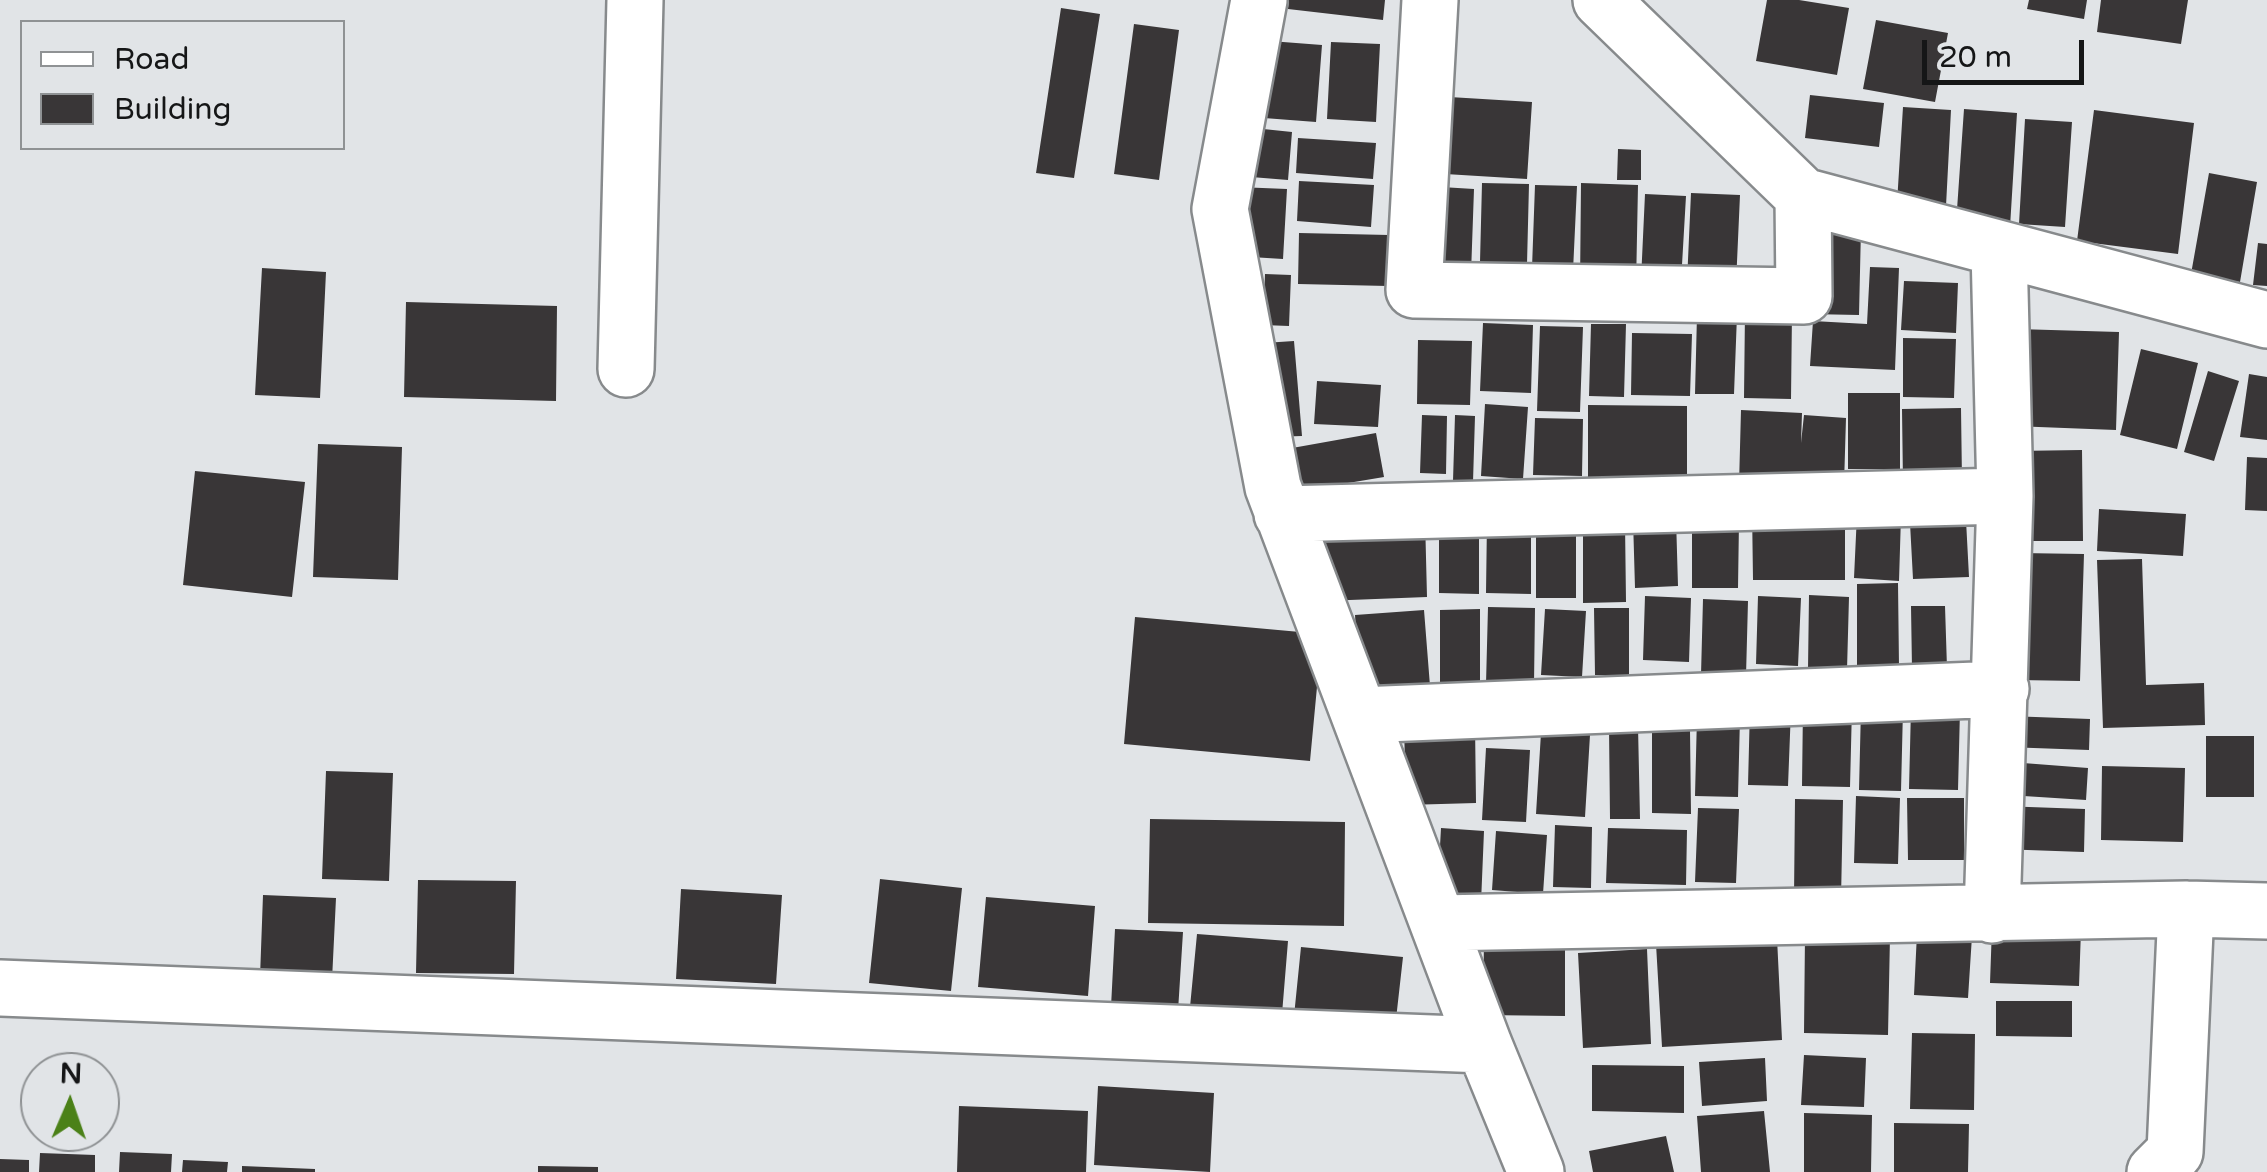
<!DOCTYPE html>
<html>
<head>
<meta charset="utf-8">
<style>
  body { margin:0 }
  #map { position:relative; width:2267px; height:1172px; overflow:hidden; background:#e1e4e7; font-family:"Varela Round",sans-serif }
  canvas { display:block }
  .legend { position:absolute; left:20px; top:20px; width:325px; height:130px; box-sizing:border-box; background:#e1e4e7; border:2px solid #8f9294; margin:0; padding:12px 18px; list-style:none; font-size:30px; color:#151617 }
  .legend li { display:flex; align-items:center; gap:20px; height:50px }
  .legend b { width:50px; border:2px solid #8f9294 }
  .north { position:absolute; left:20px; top:1052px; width:100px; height:100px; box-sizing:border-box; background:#e1e4e7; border:2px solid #8f9294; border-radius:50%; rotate:2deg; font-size:28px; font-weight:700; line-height:40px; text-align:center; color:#151617 }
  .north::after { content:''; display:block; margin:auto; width:35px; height:45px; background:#4b8118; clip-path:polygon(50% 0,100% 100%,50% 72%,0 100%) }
  .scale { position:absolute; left:1922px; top:40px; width:162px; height:45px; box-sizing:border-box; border:5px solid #151617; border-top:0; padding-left:12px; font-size:30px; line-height:35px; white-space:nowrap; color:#151617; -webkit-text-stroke:8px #e1e4e7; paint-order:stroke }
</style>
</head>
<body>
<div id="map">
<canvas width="2267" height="1172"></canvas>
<ul class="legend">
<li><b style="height:12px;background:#fff"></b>Road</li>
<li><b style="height:28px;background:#393637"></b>Building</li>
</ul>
<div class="north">N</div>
<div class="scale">20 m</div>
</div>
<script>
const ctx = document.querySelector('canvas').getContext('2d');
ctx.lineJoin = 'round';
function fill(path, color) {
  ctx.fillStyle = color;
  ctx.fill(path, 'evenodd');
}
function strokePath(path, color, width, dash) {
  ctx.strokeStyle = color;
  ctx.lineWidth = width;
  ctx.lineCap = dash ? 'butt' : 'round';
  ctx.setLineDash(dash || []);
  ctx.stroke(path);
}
const building = new Path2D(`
  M1289,0H1385L1383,20L1288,9Z
  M1767,0H1799L1849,8L1837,75L1756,61Z
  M2029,0H2087L2084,19L2027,9Z
  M2101,0H2188L2181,44L2097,32Z
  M1061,8L1100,14L1074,178L1036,173Z
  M1876,20L1948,33L1935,102L1863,89Z
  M1134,24L1179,30L1159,180L1114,174Z
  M1257,40L1322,45L1316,122L1251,117Z
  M1331,42L1380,44L1376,122L1327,119Z
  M1810,95L1884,103L1879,147L1805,138Z
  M1433,96L1532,102L1527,179L1429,173Z
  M1903,107L1951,110L1946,206L1897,203Z
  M1964,109L2017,113L2010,227L1956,224Z
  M2094,110L2194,123L2178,254L2077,241Z
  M2025,119L2072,122L2065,227L2019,224Z
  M1244,127L1292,132L1288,180L1239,176Z
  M1298,138L1376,143L1373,179L1296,173Z
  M1618,149L1641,150V180H1617Z
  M2209,173L2257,182L2240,282L2191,274Z
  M1299,181L1374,185L1371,227L1297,221Z
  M1482,183L1529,184L1527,264L1480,262Z
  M1581,183L1638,185L1636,287L1580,286Z
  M1535,185L1577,186L1573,271L1532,268Z
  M1425,186L1474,189L1471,274L1421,272Z
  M1238,187L1287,189L1283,259L1235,256Z
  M1691,193L1740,195L1736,284L1687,282Z
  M1645,194L1686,196L1681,282L1641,280Z
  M1810,227L1861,228L1859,315L1809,314Z
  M1299,233L1389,235L1388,286L1298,284Z
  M2258,243L2267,244V286L2253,285Z
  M1870,267L1899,268L1895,370L1810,366L1813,321L1867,324Z
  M262,268L326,272L320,398L255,395Z
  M1265,274L1291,275L1289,326L1263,325Z
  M1904,281L1958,283L1956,333L1901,330Z
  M406,302L557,306L556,401L404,397Z
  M1745,311L1792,312L1791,399L1744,398Z
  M1697,315H1737L1734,394H1695Z
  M1483,323L1533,325L1531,393L1480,391Z
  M1591,324H1626L1624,397L1589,396Z
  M1540,326L1583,327L1580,412L1537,411Z
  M2017,329L2119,332L2116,430L2013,426Z
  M1632,333L1692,334L1690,396L1631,395Z
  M1903,338L1956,339L1954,398L1903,397Z
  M1418,340L1472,341L1470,405L1417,404Z
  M1294,341L1302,436L1271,437L1264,343Z
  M2141,349L2198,363L2177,449L2120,435Z
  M2208,371L2239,381L2214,461L2184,452Z
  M2249,374L2267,377V440L2240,437Z
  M1317,381L1381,385L1378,427L1314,424Z
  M1848,393H1900V469H1848Z
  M1485,404L1528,407L1523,479L1481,476Z
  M1588,405L1687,406V478L1588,477Z
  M1961,408L1962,481L1903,483L1902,409Z
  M1741,410L1802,413L1801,443L1804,415L1846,418L1844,485H1739Z
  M1422,415L1447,416L1446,474L1420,473Z
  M1455,415L1475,416L1473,482L1453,481Z
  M1535,418L1583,419L1582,476L1533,475Z
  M1376,433L1384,477L1288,493L1281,450Z
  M318,444L402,447L398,580L313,577Z
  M2082,450L2083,541H2017L2015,451Z
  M2247,457L2267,458V511L2245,510Z
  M195,471L305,482L292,597L183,585Z
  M1845,507V580H1753L1752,508Z
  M2099,509L2186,514L2183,556L2097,551Z
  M1857,514L1901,516L1899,581L1854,578Z
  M1425,518L1427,597L1324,601L1321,522Z
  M1676,518L1678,586L1635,588L1633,519Z
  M1439,519L1479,520V594L1439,593Z
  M1487,520L1531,521V594L1486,593Z
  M1576,520V598H1536V521Z
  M1692,520L1739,521L1738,588H1692Z
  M1966,520L1969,577L1913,579L1910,523Z
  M1625,523L1626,602L1583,603V524Z
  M2020,553L2084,554L2080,681L2017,680Z
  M2142,559L2146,685L2204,683L2205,725L2103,728L2097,560Z
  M1898,583L1899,667L1857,668V584Z
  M1809,595L1849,597L1847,670L1808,669Z
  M1645,596L1691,598L1689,662L1643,660Z
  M1758,596L1801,598L1798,666L1756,664Z
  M1703,599L1748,601L1746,676L1701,675Z
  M1911,606H1945L1947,668L1912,669Z
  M1488,607L1535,608L1534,684H1486Z
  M1594,608H1629V675H1595Z
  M1480,609V687H1440V610Z
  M1545,609L1586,611L1582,677L1541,675Z
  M1424,610L1430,686L1360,691L1355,615Z
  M1135,617L1322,634L1310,761L1124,744Z
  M1803,706L1852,707L1850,787L1802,786Z
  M1750,707L1791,709L1788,786L1748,785Z
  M1861,708L1903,709L1901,791L1859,790Z
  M1911,708L1960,710L1958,790L1909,789Z
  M1697,716L1740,717L1738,797L1695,796Z
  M2008,716L2090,719L2089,750L2006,747Z
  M1475,724L1476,803L1406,805L1404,725Z
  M1638,726L1640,819H1610L1609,727Z
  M1652,730H1690L1691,814L1652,813Z
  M1541,733L1590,735L1585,817L1536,814Z
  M2206,736H2254V797H2206Z
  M1486,748L1530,750L1526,822L1482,820Z
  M2010,762L2088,768L2086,800L2008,795Z
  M2102,766L2185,768L2183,842L2101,840Z
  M326,771L393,773L389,881L322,879Z
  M1856,796L1900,798L1898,864L1854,863Z
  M1907,798H1964V860H1908Z
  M1795,799L1843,800L1841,899L1794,897Z
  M2001,806L2085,809L2084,852L1999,849Z
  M1698,808L1739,809L1736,883L1695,882Z
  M1150,819L1345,822L1344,926L1148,923Z
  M1555,825L1592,827L1591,888L1553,887Z
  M1441,828L1484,831L1481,903L1437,901Z
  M1608,828L1687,830L1686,885L1606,883Z
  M1496,831L1547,835L1543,894L1492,890Z
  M880,879L962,888L951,991L869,983Z
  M418,880L516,881L514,974L416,973Z
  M681,889L782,895L776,984L676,979Z
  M263,895L336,898L332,980L260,977Z
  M986,897L1095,906L1088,996L978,987Z
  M1992,927L2081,930L2079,986L1990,983Z
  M1115,929L1183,932L1178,1011L1111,1007Z
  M1917,933L1972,936L1968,998L1914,995Z
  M1197,934L1288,941L1282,1014L1190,1007Z
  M1805,935L1890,936L1888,1035L1804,1033Z
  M1484,938L1565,939V1016L1483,1015Z
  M1777,938L1782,1040L1662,1047L1656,944Z
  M1301,947L1403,957L1394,1037L1293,1026Z
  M1647,949L1651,1044L1583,1048L1578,953Z
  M1996,1001H2072V1037L1996,1036Z
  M1912,1033L1975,1034L1974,1110L1910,1109Z
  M1804,1055L1866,1058L1864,1107L1801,1105Z
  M1765,1058L1767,1101L1702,1106L1699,1062Z
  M1592,1065L1684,1066V1113L1592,1111Z
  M1098,1086L1214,1093L1210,1172L1094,1165Z
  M959,1106L1088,1111L1086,1172H957Z
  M1764,1111L1770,1172H1701L1697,1116Z
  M1804,1113L1872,1115L1871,1172H1804Z
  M1894,1123L1969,1124L1968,1172H1894Z
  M1666,1136L1674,1172H1593L1589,1151Z
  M120,1152L172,1154L171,1172H119Z
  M40,1153L95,1155V1172H39Z
  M0,1159L29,1160V1172H0Z
  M183,1160L228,1162L227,1172H182Z
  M242,1166L315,1169V1172H242Z
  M538,1166L598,1167V1172H538Z`);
const minor = new Path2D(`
  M1259,0L1220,209L1273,487L1484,1045L1536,1172
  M1430,0L1414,290L1804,296L1803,196
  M1601,0L1803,196L2267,320
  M626,369L635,0
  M1282,514L2005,496
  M1360,715L2001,689
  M1992,915L2005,496L1999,249
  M1438,923L2186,909L2267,911
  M0,988L1484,1045
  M2155,1172L2175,1152L2186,909`);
fill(building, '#393637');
strokePath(minor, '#878a8c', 60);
strokePath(minor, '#fff', 55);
</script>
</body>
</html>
